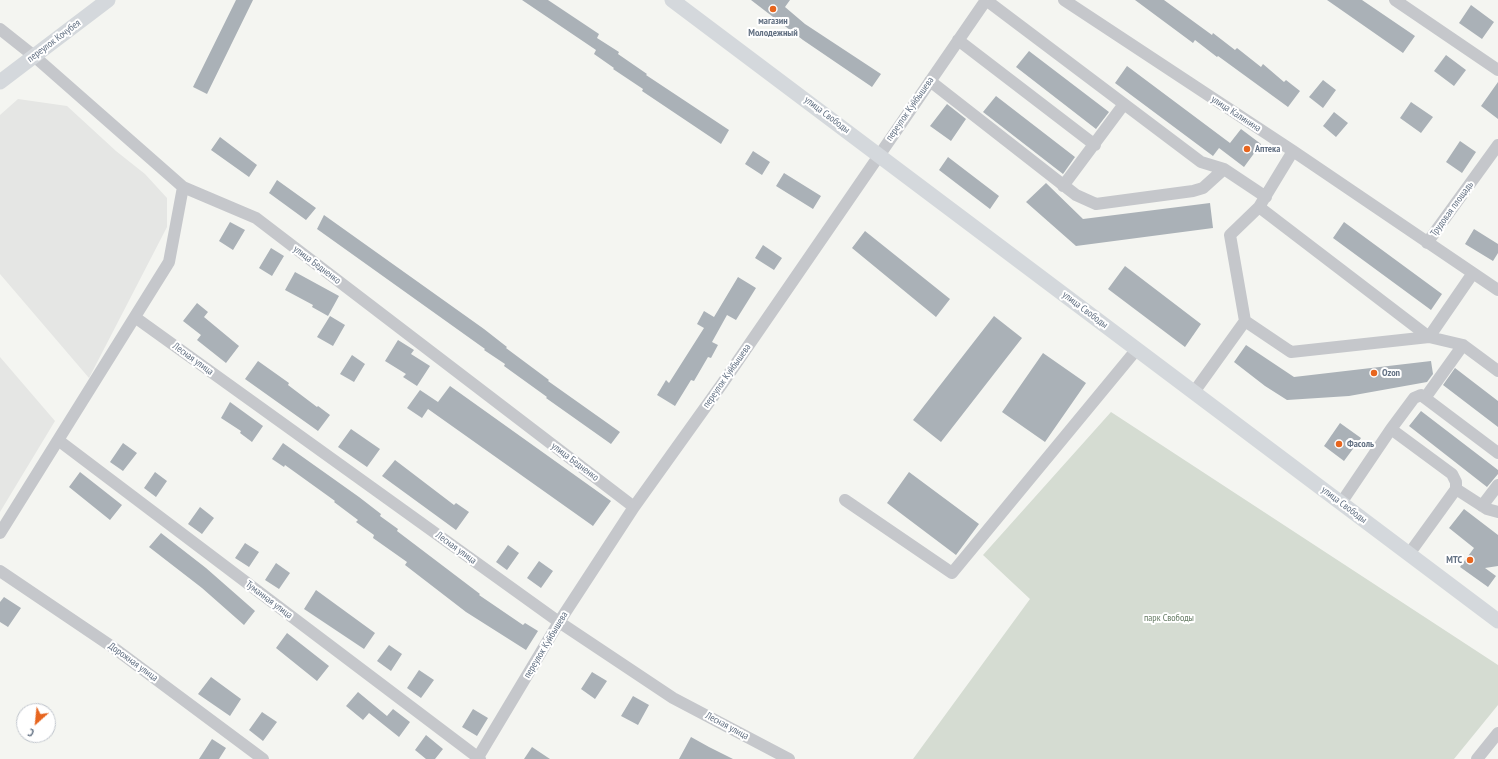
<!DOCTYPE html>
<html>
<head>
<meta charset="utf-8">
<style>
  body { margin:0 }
  #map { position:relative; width:1498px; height:759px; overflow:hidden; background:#f4f5f1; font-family:"PT Sans Narrow",sans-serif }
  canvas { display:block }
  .north { position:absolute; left:16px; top:703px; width:40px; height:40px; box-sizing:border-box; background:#fff; border:1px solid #c1c6cd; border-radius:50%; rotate:207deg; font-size:11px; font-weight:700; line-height:16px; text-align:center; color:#637183 }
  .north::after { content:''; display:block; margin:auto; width:14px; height:18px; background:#e7651e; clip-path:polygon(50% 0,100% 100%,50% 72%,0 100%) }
</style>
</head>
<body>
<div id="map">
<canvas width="1498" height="759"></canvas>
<div class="north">С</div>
</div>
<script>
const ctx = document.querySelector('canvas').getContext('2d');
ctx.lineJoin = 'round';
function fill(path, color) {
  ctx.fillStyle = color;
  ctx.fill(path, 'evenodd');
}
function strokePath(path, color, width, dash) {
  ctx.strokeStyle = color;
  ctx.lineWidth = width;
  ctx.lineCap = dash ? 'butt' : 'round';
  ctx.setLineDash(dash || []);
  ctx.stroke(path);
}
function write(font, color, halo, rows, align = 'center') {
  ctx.font = font + ' "PT Sans Narrow",sans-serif';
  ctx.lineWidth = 4;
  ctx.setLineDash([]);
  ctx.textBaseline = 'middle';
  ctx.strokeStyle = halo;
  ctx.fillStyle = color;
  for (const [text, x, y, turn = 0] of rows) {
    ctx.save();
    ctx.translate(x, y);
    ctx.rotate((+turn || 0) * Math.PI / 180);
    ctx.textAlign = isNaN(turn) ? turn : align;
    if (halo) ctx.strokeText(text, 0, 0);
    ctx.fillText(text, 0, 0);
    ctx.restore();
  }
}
const built = new Path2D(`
  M18,99L67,106L116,151L145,174L167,198V227L89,378L0,274V115Z
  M0,357L55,421L0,512Z`);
const green = new Path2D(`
  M1111,412L1498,665V705L1454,759H913L1030,599L983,555Z`);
const building = new Path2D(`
  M236,0H253L207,94L193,87Z
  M522,0H548L599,34L597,38L619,52L618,54L647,74L646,75L729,130L721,144L642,91L643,89L613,69L614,68L594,54L596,50Z
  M751,0H790L785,7L805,24L881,74L872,87L803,40Z
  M1135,0H1164L1212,35L1213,33L1235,50L1237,48L1261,67L1263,64L1284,82L1286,80L1300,91L1288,107L1218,56L1217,57L1195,40L1193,43Z
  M1327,0H1362L1415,36L1403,53Z
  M1471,5L1494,22L1482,39L1459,23Z
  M1029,51L1109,112L1096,129L1016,67Z
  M1446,55L1466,70L1454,86L1434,71Z
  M1127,66L1230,143L1241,129L1261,144L1244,167L1219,148L1213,156L1115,83Z
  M1323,80L1336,90L1323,108L1309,97Z
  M1498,82V119L1481,106Z
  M996,96L1075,157L1063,174L983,112Z
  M1411,102L1433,117L1421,133L1400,118Z
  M947,104L966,119L951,141L930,126Z
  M1334,112L1348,123L1336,137L1323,126Z
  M220,137L257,165L249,177L211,150Z
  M1460,141L1476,152L1462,173L1446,162Z
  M753,151L770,162L762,175L745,164Z
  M948,157L999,196L990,209L939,170Z
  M784,173L821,196L813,209L776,186Z
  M277,180L316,208L306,220L269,193Z
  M1046,183L1083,219L1210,203L1213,228L1076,246L1026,202Z
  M324,215L484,329L507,347L506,348L549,380L548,381L620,432L611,444L546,398L547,397L504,366L505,364L484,350L485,349L317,229Z
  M230,222L245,230L233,250L219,241Z
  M1344,222L1442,294L1431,310L1333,238Z
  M1474,229L1498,244V253L1493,261L1465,244Z
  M865,231L950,299L936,317L852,248Z
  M763,245L782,258L774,270L755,258Z
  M271,248L284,256L272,276L259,268Z
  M1125,266L1201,324L1185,347L1108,289Z
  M295,272L339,296L328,316L312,307L313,305L285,290Z
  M738,277L756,288L736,320L727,315L712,342L718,345L711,358L708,357L694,381L691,380L675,406L657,395L666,380L669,383L704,328L697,324L704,311L714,317Z
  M197,303L208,312L204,317L239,346L226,363L197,340L201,335L183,321Z
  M330,316L345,325L333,346L317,337Z
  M994,316L1022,338L941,442L913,420Z
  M398,340L414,350L411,354L430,366L417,386L403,377L406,374L385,361Z
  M1246,345L1294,377L1431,361L1433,374L1427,382L1349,396L1287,400L1265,386L1234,362Z
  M1043,353L1086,383L1045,442L1002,412Z
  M352,355L365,364L354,382L340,374Z
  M258,361L289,383L288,385L317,407L318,406L330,415L318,431L245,379Z
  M1455,368L1498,401V427L1443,385Z
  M450,386L611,501L593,526L428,409L422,418L407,408L420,390L438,402Z
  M230,402L263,426L252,442L240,433L241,431L221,418Z
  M1421,411L1498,470V474L1487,487L1409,426Z
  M1340,423L1361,438L1344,461L1324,446Z
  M351,429L380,449L367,467L338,447Z
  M123,443L137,453L123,471L110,462Z
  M283,443L359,497L381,514L380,516L398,529L397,531L480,594L479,595L523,625L525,623L538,631L526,650L466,612L405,565L407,562L373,538L374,535L356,522L358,520L334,502L335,501L285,465L284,467L272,459Z
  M395,460L454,505L456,503L469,512L456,530L382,476Z
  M80,472L122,505L110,520L69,487Z
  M155,472L167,481L156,497L144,488Z
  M909,472L979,524L956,555L887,503Z
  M200,507L214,518L202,534L188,524Z
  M1464,509L1498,535V566L1485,568L1496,576L1488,587L1460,567L1474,548L1449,528Z
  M161,533L206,568L255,611L244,625L202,588L149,547Z
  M245,543L259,552L249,567L235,558Z
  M508,545L519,553L507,570L496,562Z
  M539,561L553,571L541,588L527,578Z
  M276,563L290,573L279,589L265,580Z
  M316,590L375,633L364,649L304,609Z
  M4,597L21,608L8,627L0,622V602Z
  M287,633L329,666L317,681L276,648Z
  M389,645L402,654L391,671L377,661Z
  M419,670L434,680L421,698L407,688Z
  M592,672L607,681L595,699L581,689Z
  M211,677L241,699L230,716L198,694Z
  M358,692L387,716L393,709L410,722L399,737L369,713L363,720L346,706Z
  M633,696L649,705L638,725L621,716Z
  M473,709L488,718L477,736L462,727Z
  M262,712L277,722L263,741L249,730Z
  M426,735L443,749L435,759H426L415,750Z
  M691,737L709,747L733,759H679Z
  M212,739L226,748L219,759H199Z
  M532,747L550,759H524Z`);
const minor = new Path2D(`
  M986,0L1201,162L1224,169L1266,197
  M1064,0L1293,151L1498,290
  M1395,0L1498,70
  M0,29L34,56L183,187L256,218L634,507
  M958,40L1095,145
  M930,81L1076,195L1096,204L1193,191L1203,188L1224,169
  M1063,186L1124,104
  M1259,207L1429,337L1463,345
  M1427,243L1498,145
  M136,318L559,622L673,698L789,759
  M1245,321L1230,235L1259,207L1293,151
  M1194,392L1245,321L1291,352L1429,337L1473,273
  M1425,398L1463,345L1498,371
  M1391,429L1414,398L1421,395L1498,453
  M58,440L480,759
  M845,500L952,573L1137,349
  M1341,503L1391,429L1452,474L1456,482V489
  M1482,506L1498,485
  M0,533L169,262L183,187
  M1409,554L1456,489L1487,509L1498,512
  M0,571L114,648L263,759
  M477,759L559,622L634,507L722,384L986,0
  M1477,759L1498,733`);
const major = new Path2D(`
  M672,0L1498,621
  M0,82L108,0`);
const markers = [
  [773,9,4,"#e7651e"],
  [1247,149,4,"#e7651e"],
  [1374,373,4,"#e7651e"],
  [1339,444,4,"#e7651e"],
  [1470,560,4,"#e7651e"]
];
const poiNames = [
  ["магазин",773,21,"center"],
  ["Молодежный",773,33,"center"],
  ["Аптека",1255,149],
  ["Ozon",1382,373],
  ["Фасоль",1347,444],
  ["МТС",1462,560,"right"]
];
const streetNames = [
  ["переулок Кочубея",54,41,-37],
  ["переулок Куйбышева",910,109,-55],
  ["улица Калинина",1236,114,33],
  ["улица Свободы",827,115,37],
  ["Трудовая площадь",1452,209,-54],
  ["улица Бедненко",317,265,37],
  ["улица Свободы",1085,310,37],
  ["Лесная улица",193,359,36],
  ["переулок Куйбышева",727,376,-55],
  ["улица Бедненко",575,462,37],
  ["улица Свободы",1344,505,37],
  ["Лесная улица",456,548,36],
  ["Туманная улица",269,600,37],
  ["переулок Куйбышева",546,645,-59],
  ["Дорожная улица",133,662,36],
  ["Лесная улица",727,726,28]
];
const parkNames = [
  ["парк Свободы",1169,618]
];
fill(built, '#e5e6e4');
fill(green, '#d5dcd2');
fill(building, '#aab1b7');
strokePath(minor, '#c5c7cb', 12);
strokePath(major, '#d4d8dc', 15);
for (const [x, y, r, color] of markers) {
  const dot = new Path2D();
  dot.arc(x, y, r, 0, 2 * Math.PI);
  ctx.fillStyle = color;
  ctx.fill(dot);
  strokePath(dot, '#fff', 1.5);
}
write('bold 10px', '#637183', '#fff', poiNames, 'left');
write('10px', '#637183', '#fff', streetNames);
write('10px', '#647a62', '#fff', parkNames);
</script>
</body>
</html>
